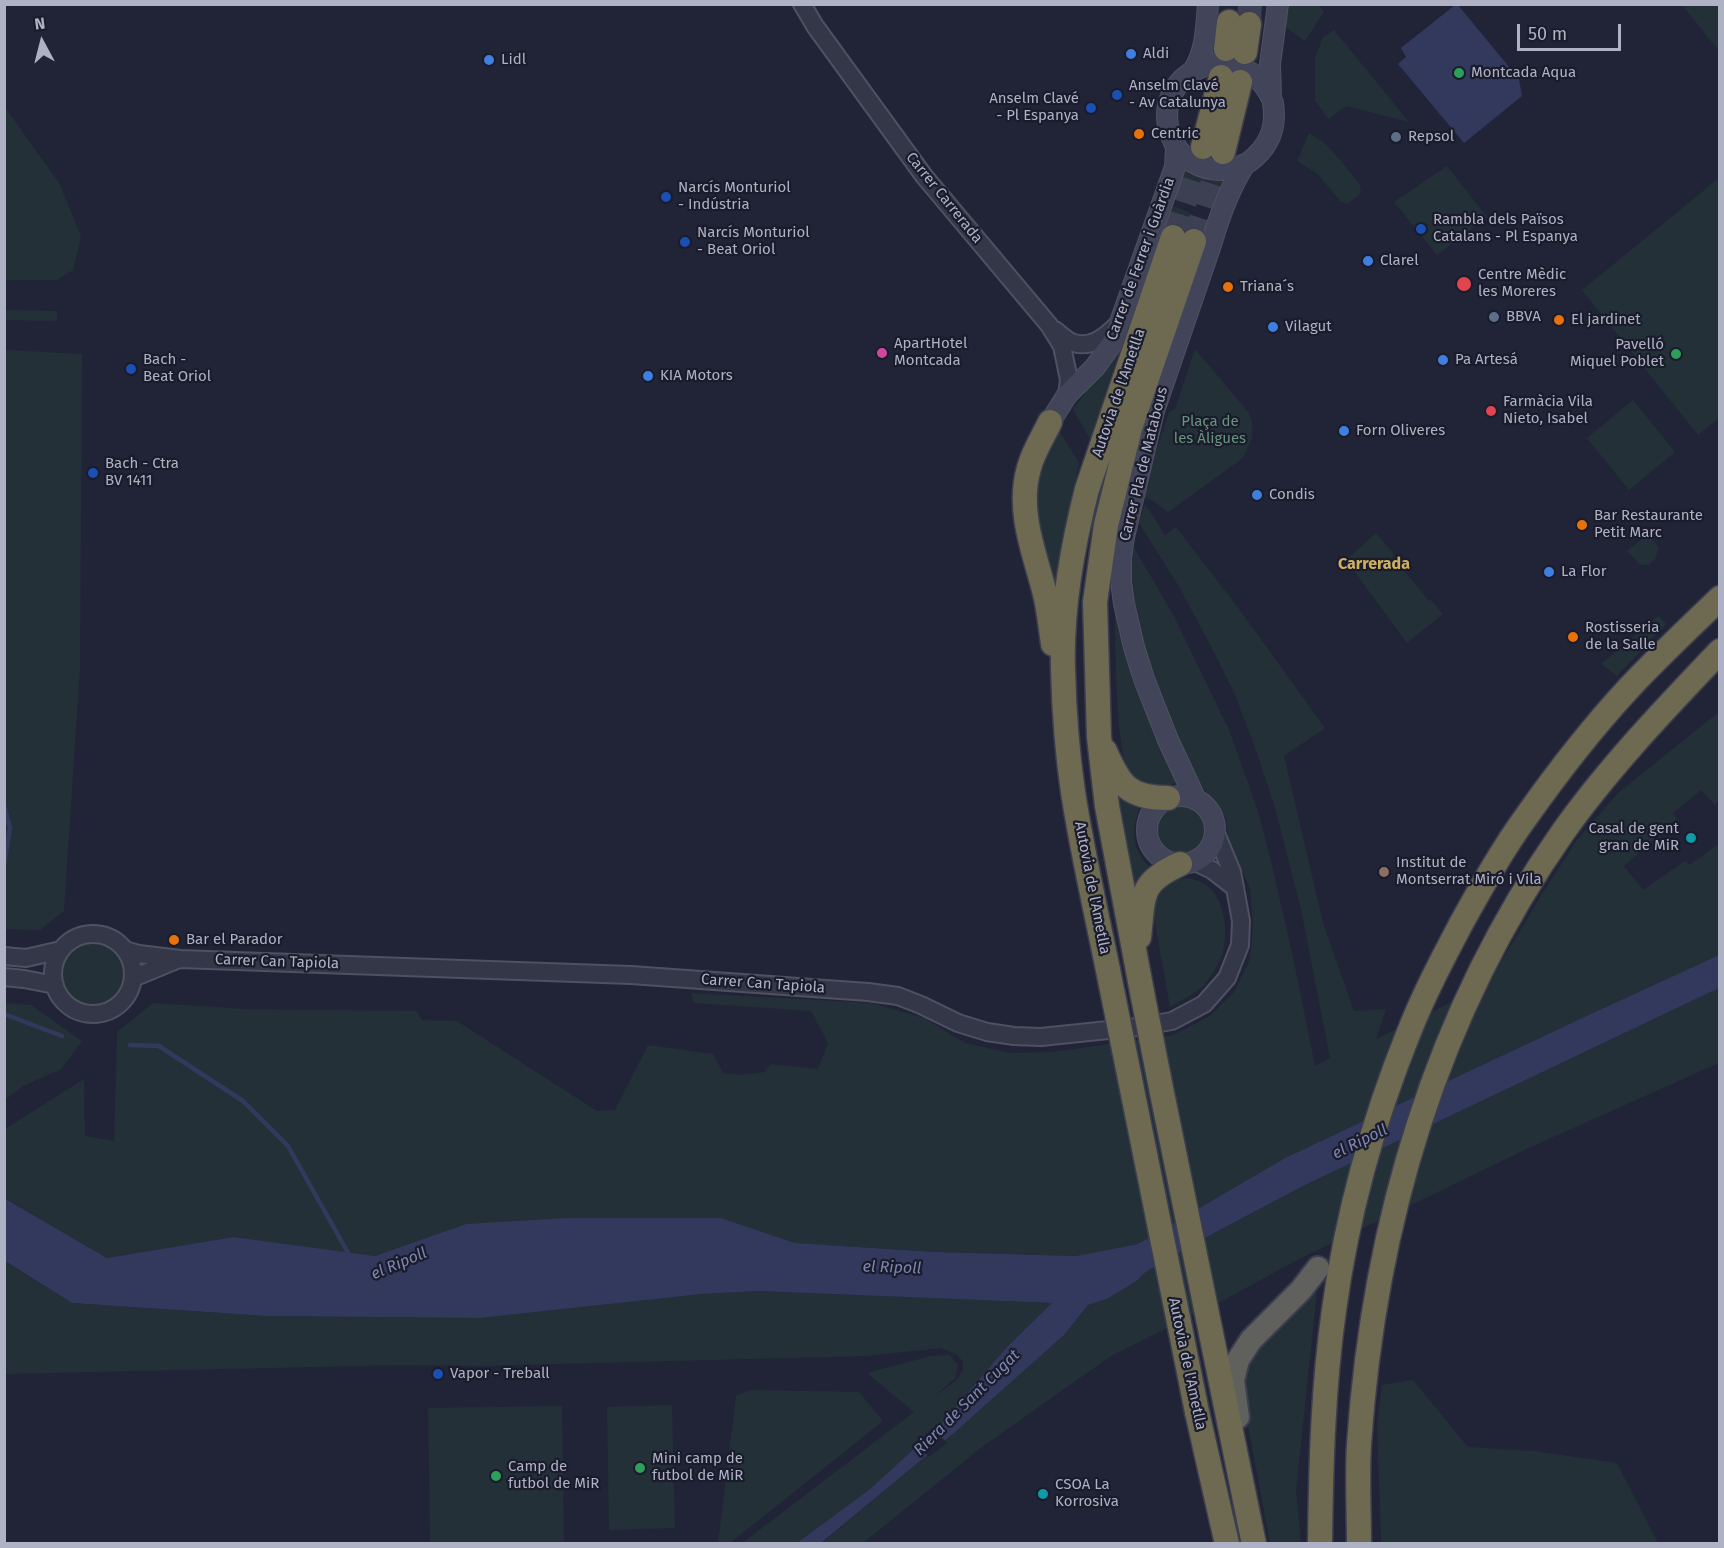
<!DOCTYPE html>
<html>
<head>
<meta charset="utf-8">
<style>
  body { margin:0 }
  #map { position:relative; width:1724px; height:1548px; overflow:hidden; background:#212437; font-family:"Fira Sans",sans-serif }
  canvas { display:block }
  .frame { position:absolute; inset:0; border:6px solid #afb1c4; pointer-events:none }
  .north { position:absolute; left:12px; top:12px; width:60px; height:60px; -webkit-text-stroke:4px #1a1c2c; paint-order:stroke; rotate:353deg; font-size:16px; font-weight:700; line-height:24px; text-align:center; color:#afb1c4 }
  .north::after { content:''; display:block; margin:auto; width:21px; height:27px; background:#afb1c4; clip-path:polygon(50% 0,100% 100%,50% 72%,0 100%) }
  .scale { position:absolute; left:1517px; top:24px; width:104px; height:27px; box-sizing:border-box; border:3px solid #afb1c4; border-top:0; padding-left:8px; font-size:18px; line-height:21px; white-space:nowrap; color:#afb1c4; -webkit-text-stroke:4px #1a1c2c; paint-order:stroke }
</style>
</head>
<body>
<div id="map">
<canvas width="1724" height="1548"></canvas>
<div class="frame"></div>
<div class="north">N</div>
<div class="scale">50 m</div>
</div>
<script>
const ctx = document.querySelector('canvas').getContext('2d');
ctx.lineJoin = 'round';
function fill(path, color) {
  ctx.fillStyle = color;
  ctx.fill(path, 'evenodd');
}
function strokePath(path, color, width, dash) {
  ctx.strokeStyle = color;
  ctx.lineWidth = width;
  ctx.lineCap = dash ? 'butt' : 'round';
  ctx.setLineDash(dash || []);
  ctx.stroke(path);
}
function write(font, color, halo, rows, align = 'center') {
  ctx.font = font + ' "Fira Sans",sans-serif';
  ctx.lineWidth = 4.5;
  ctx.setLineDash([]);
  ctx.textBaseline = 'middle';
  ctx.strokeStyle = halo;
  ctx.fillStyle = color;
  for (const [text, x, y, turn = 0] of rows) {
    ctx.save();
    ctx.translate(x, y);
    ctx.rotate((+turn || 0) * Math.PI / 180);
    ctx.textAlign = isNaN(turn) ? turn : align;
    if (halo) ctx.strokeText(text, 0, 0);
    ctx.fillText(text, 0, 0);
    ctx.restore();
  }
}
const green = new Path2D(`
  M1289,5H1319L1324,12L1305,41L1285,27Z
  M1682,5H1719V51Z
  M1334,30L1409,122L1346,106L1329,119L1315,101V58L1323,37Z
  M5,107L59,183L81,236L73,270L57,280H5Z
  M1309,133L1322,141L1334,153L1359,183L1361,192L1358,196L1347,204L1340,201L1318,174L1297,161Z
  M1447,166L1487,217L1437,255L1394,202Z
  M1183,167L1229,178L1225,190L1180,194L1176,185Z
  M1719,178V418L1698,435L1582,290Z
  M1170,205L1189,212L1203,244L1162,230Z
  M5,310L57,311V321L5,320Z
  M1119,349L1091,441L1073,409Z
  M1195,349L1249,413L1252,422V438L1243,458L1168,512L1152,500L1141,497L1169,412L1175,409Z
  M5,350L82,354L80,668L64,911L40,930L5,929Z
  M1633,400L1675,452L1629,490L1587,438Z
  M1057,427L1079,463L1054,596L1035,512L1036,481Z
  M1145,504L1165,535L1176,527L1239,609L1325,728L1284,756L1323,923L1354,1011L1386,1009L1376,1039L1487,985L1542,894L1577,840L1618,793L1719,712V801L1715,805L1701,790L1673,813L1677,819L1624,866L1643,890L1685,861L1689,865L1719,844V955L1582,1018L1285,1158L1138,1244L1076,1256L936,1252L795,1243L721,1218L466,1224L375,1256L234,1237L107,1258L5,1198V1129L84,1079L85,1136L114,1141L117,1032L153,1003L244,1009L416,1011L422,1020L457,1021L597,1111L615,1110L648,1045L713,1054L723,1073L741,1075L765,1072L770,1064L818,1069L828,1043L811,1011L694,1003L691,993L871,1003L924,1018L965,1043L1010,1053L1052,1052L1173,1035L1210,1016L1234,992L1250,959L1253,923L1250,888L1230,847L1225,816L1216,802L1203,788L1185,759L1166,713L1147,660L1134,611L1127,572L1129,539L1174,616L1229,730L1258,811L1271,861L1293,957L1315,1066L1330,1058L1301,909L1274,804L1255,747L1235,695L1213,650L1178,585L1139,523Z
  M1376,533L1394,554L1392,556L1429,601L1431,600L1443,614L1407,643L1346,560Z
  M1648,534L1659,548L1655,559L1648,565L1639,564L1627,551Z
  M1115,603L1141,695L1161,750L1179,783C1164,785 1147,792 1134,781C1114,763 1115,634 1115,603Z
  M1658,616L1666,624L1617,676L1601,664Z
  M1118,790L1140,806C1131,833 1131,848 1151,869L1134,895Z
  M1154 830a27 27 0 1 1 54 0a27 27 0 1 1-54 0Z
  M1188,878C1193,879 1200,881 1205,884C1223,897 1228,926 1224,947C1222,960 1213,973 1205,984C1197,993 1181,1000 1170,1007L1153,912L1157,893L1172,880Z
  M60 974a33 33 0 1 1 66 0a33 33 0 1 1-66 0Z
  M1719,988V1063L1533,1146L1299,1259L1222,1301L1111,1356L982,1447L863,1543L821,1544L954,1433L1064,1335L1088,1305L1107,1299L1135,1282L1147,1271L1216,1232L1305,1185Z
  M5,1003L31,1005L82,1041L61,1069L23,1086L5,1100Z
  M4,1261L72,1303L267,1316L480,1318L702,1294L759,1291L1053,1303L1007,1347L939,1426L870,1489L797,1543L741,1544L914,1412L867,1373L931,1356L950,1355L958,1365L955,1378L934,1397L957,1380L963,1369V1362L957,1354L940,1348L867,1356L476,1366L402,1365L5,1374Z
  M1317,1291L1296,1491L1301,1543H1270L1238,1372L1262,1343Z
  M1413,1380L1468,1447L1533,1451L1617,1463L1658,1543H1381L1377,1424L1382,1385Z
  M749,1390L859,1392L883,1421L730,1543H718L736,1396Z
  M672,1405L675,1528L609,1530L607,1407Z
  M562,1406L564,1543H430L428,1408Z`);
const water = new Path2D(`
  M1455,5H1458L1519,79L1522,96L1464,143L1398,64L1406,57L1401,48Z
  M1719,955V988L1305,1185L1216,1232L1147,1271L1135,1282L1107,1299L1088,1305L1064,1335L954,1433L821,1543H797L870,1489L939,1426L1007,1347L1052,1303L759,1291L702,1294L480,1318L267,1316L72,1303L5,1261L4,1198L107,1258L234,1237L375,1256L466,1224L568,1218H721L795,1243L936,1252L1076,1256L1138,1244L1285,1158L1582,1018Z`);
const pier = new Path2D(`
  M933,1428L947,1443L929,1457L916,1443Z`);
const stream = new Path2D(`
  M4,806L10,828L4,865
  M4,1014L62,1036
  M130,1045L159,1046L243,1101L288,1146L351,1258`);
const motorwayTunnel = new Path2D(`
  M1249,24L1250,4
  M1173,237L1203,147
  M1194,241L1223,152`);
const tertiary = new Path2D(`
  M802,4L815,26L924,176L1049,325L1062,346L1069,380L1067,395
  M1055,330C1059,333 1065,339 1071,342C1091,350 1106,336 1119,323
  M1193,861L1212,870L1235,888
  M53 974a40 40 0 1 1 80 0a40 40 0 1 1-80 0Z
  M125,950L139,954L180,959L631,975L868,992L898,996L921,1005L958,1023L987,1032L1014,1036L1041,1037L1137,1027L1172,1021L1204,1004L1227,978L1240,945L1241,921L1235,888L1232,872L1215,831
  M4,956L26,958L61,950
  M4,977L24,979L55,985
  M133,978L179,959`);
const secondary = new Path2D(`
  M1193,71C1206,51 1206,28 1208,4
  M1271,97L1270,64L1278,4
  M1249,162C1269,147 1277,128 1273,103
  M1245,164C1227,172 1209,172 1192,162C1181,155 1177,150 1172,138C1145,75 1237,29 1271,97
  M1050,422L1067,395L1095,367L1113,342L1175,167L1176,148
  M1147 830a34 34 0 1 1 68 0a34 34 0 1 1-68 0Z
  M1196,800L1168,740L1144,679L1134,647L1124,604L1121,582V558L1124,537L1154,411L1211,245C1219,217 1229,189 1245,164`);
const trunk = new Path2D(`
  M1238,1417L1233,1380L1238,1360L1251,1340L1301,1290L1318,1268`);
const motorway = new Path2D(`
  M1226,49L1229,22
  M1245,52L1249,24
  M1203,147L1221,77
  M1223,152L1240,82
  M1050,422C1043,437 1033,452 1029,468C1016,512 1036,556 1046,598C1049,613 1051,629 1053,644
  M1105,751C1120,785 1128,798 1168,798
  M1139,937C1144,896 1138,883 1180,864
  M1108,970C1096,911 1082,851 1073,792C1067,751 1064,710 1063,669C1061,609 1072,548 1087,489L1173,237
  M1142,992L1107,806L1099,737L1095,602L1106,525L1130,428L1194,241
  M1162,1093L1254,1544
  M1197,1412L1227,1544
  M1320,1544C1321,1465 1323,1387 1334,1310C1347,1215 1373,1121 1409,1032C1424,994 1443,958 1462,922C1482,886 1502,850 1526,817C1557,773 1592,728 1629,688C1658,657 1689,628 1720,598
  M1359,1544C1359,1510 1357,1477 1359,1444C1374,1225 1436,1013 1563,832C1609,767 1665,709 1720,651`);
const motorwayBridge = new Path2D(`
  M1108,970L1197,1412
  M1142,992L1162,1093`);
const markers = [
  [1131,54,6,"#3f7fe0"],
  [489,60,6,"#3f7fe0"],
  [1459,73,6,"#2e9e5b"],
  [1117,95,6,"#1a4fb4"],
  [1091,108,6,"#1a4fb4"],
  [1139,134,6,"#e8710a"],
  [1396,137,6,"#5c6f8a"],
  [666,197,6,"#1a4fb4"],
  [1421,229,6,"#1a4fb4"],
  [685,242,6,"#1a4fb4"],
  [1368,261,6,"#3f7fe0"],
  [1464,284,8,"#e0444e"],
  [1228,287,6,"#e8710a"],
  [1494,317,6,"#5c6f8a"],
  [1559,320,6,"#e8710a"],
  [1273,327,6,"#3f7fe0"],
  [882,353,6,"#d1479c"],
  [1676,354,6,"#2e9e5b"],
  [1443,360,6,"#3f7fe0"],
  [131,369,6,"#1a4fb4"],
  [648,376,6,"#3f7fe0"],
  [1491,411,6,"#e0444e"],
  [1344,431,6,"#3f7fe0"],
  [93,473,6,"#1a4fb4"],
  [1257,495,6,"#3f7fe0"],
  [1582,525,6,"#e8710a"],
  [1549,572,6,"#3f7fe0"],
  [1573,637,6,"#e8710a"],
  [1691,838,6,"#0f9aa8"],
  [1384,872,6,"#8d6e63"],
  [174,940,6,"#e8710a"],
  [438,1374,6,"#1a4fb4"],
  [640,1468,6,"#2e9e5b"],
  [496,1476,6,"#2e9e5b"],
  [1043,1494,6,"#0f9aa8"]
];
const poiNames = [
  ["Aldi",1143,54],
  ["Lidl",501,60],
  ["Montcada Aqua",1471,73],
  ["Anselm Clavé",1129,86],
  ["- Av Catalunya",1129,103],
  ["Anselm Clavé",1079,99,"right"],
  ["- Pl Espanya",1079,116,"right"],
  ["Centric",1151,134],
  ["Repsol",1408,137],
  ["Narcís Monturiol",678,188],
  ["- Indústria",678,205],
  ["Rambla dels Països",1433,220],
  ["Catalans - Pl Espanya",1433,237],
  ["Narcís Monturiol",697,233],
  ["- Beat Oriol",697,250],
  ["Clarel",1380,261],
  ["Centre Mèdic",1478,275],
  ["les Moreres",1478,292],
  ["Triana´s",1240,287],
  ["BBVA",1506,317],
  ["El jardinet",1571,320],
  ["Vilagut",1285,327],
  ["ApartHotel",894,344],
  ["Montcada",894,361],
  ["Pavelló",1664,345,"right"],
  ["Miquel Poblet",1664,362,"right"],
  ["Bach -",143,360],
  ["Beat Oriol",143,377],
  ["Pa Artesá",1455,360],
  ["KIA Motors",660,376],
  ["Farmàcia Vila",1503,402],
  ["Nieto, Isabel",1503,419],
  ["Forn Oliveres",1356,431],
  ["Bach - Ctra",105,464],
  ["BV 1411",105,481],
  ["Condis",1269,495],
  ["Bar Restaurante",1594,516],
  ["Petit Marc",1594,533],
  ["La Flor",1561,572],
  ["Rostisseria",1585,628],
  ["de la Salle",1585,645],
  ["Casal de gent",1679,829,"right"],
  ["gran de MiR",1679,846,"right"],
  ["Institut de",1396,863],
  ["Montserrat Miró i Vila",1396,880],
  ["Bar el Parador",186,940],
  ["Vapor - Treball",450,1374],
  ["Mini camp de",652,1459],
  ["futbol de MiR",652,1476],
  ["Camp de",508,1467],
  ["futbol de MiR",508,1484],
  ["CSOA La",1055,1485],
  ["Korrosiva",1055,1502]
];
const streetNames = [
  ["Carrer Carrerada",944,198,51],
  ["Carrer de Ferrer i Guàrdia",1141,259,-70],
  ["Autovia de l'Ametlla",1119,393,-71],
  ["Carrer Pla de Matabous",1144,464,-76],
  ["Autovia de l'Ametlla",1092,888,79],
  ["Carrer Can Tapiola",277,962,2],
  ["Carrer Can Tapiola",763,984,4],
  ["Autovia de l'Ametlla",1187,1364,78]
];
const parkNames = [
  ["Plaça de",1210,422],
  ["les Àligues",1210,439]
];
const neighbourhoodNames = [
  ["Carrerada",1374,565]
];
const waterNames = [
  ["el Ripoll",1360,1142,-26],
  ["el Ripoll",399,1264,-23],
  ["el Ripoll",892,1268,2],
  ["Riera de Sant Cugat",967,1403,-45]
];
fill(green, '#233038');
fill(water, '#33395c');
fill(pier, '#212437');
strokePath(stream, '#33395c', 4.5);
strokePath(motorwayTunnel, '#3d4053', 24, [24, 12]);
strokePath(tertiary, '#4f5162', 20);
strokePath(secondary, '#4f5162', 22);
strokePath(trunk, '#3c3e4f', 26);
strokePath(motorway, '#3c3e4f', 27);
strokePath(tertiary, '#343747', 16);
strokePath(secondary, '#42455a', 20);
strokePath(trunk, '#60605c', 22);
strokePath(motorway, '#6d6a51', 24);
strokePath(motorwayBridge, '#3c3e4f', 27, []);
strokePath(motorwayBridge, '#6d6a51', 24);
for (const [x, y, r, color] of markers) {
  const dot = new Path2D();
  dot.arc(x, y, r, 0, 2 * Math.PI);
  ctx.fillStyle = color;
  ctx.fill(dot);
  strokePath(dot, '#1a1c2c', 2);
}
write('15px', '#afb1c4', '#1a1c2c', poiNames, 'left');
write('15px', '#afb1c4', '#1a1c2c', streetNames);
write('15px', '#67947e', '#1a1c2c', parkNames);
write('bold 16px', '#d0af5e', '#1a1c2c', neighbourhoodNames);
write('italic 16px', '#7f86b1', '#1a1c2c', waterNames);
</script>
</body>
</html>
